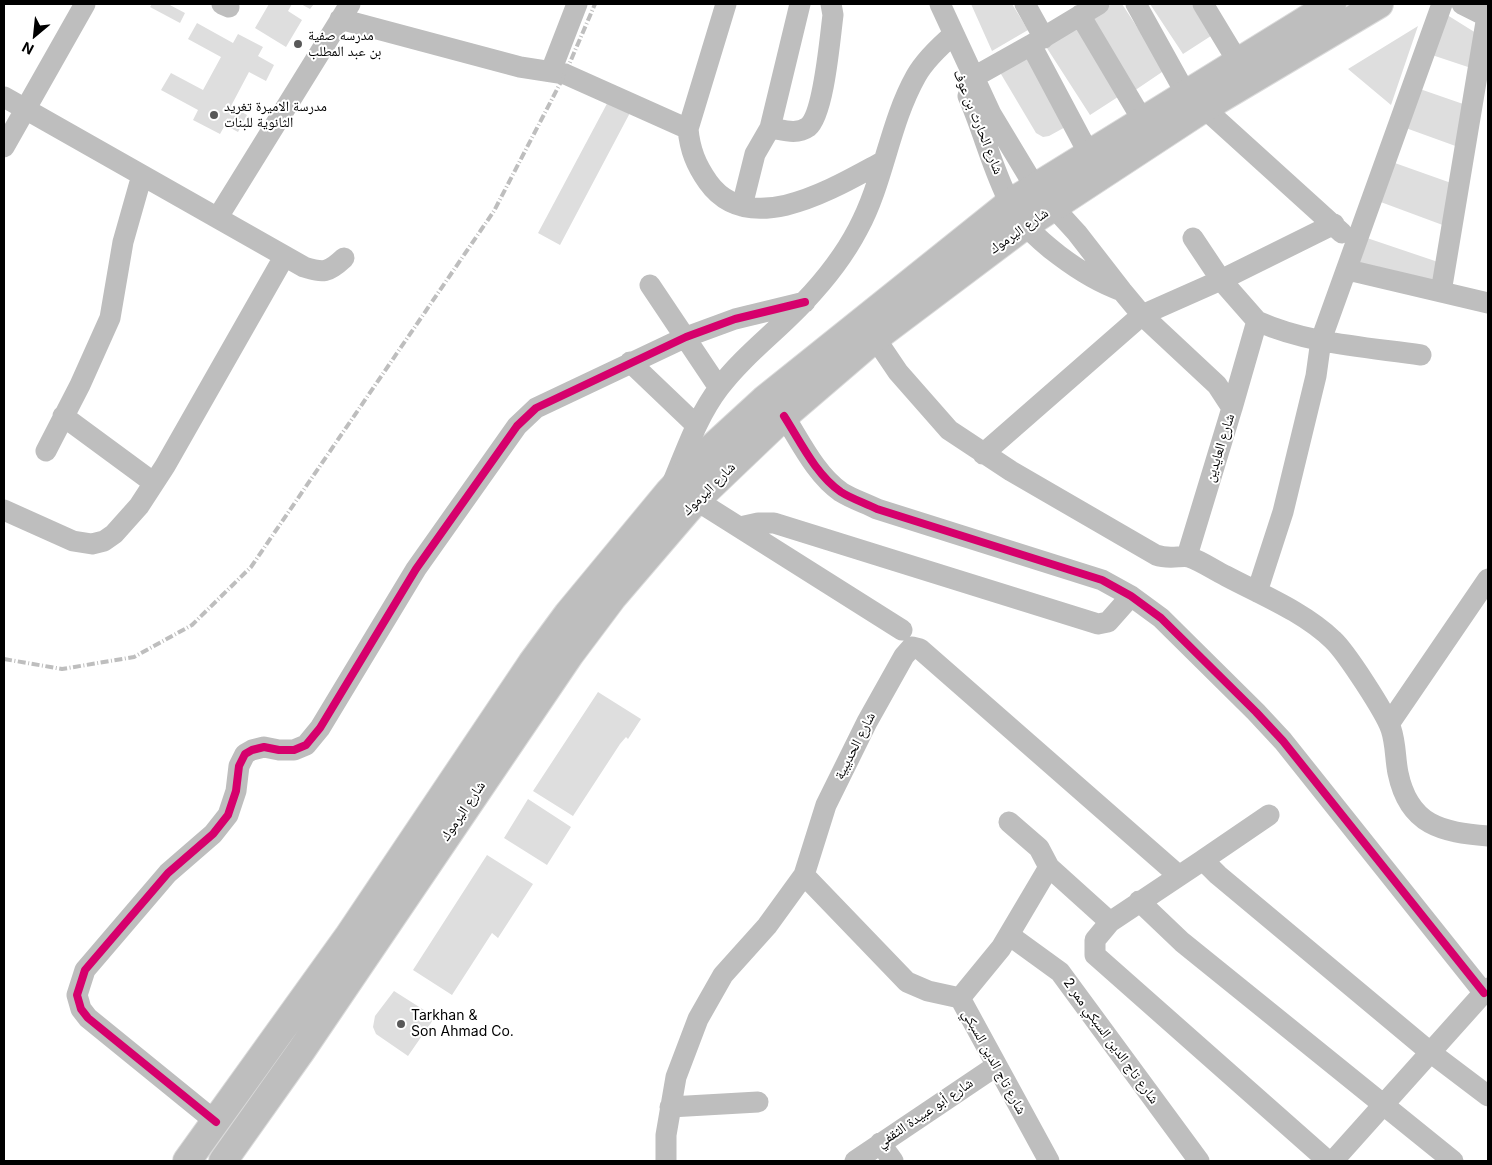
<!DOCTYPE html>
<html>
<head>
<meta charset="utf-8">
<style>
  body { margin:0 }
  #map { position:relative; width:1492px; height:1165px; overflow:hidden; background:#fff; font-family:Inter,sans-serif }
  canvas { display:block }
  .frame { position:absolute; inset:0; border:5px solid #000; pointer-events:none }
  .north { position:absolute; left:10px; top:10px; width:50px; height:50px; -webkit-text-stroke:4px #fff; paint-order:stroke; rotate:208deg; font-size:14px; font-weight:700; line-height:20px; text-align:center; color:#000 }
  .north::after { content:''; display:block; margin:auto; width:18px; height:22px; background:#000; clip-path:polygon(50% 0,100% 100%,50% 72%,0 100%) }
</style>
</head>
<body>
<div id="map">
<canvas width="1492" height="1165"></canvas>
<div class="frame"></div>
<div class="north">N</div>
</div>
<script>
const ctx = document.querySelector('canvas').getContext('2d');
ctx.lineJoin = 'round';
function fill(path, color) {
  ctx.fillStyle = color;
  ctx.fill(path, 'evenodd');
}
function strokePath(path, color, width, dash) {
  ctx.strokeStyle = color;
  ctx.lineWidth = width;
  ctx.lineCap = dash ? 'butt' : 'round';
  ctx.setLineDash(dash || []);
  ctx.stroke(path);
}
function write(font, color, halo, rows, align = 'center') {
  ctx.font = font + ' Inter,"Noto Naskh Arabic",sans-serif';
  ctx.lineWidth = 4;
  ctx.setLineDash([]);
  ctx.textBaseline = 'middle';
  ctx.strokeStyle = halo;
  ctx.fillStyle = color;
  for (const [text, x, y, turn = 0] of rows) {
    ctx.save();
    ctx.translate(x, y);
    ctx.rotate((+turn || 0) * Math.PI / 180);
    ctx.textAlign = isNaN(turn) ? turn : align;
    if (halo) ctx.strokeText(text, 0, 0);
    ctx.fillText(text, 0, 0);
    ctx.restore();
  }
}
const building = new Path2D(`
  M152,4H168L185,13L180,23L150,7Z
  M269,4H292L288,11L302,20L286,47L255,28Z
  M301,4H314L310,9Z
  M971,4H1012L1028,30L992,51Z
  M1112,4H1122L1165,70L1134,91L1087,20Z
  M1150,4H1194L1214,34L1183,54Z
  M1444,13L1476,33L1471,68L1429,54Z
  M1074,22L1121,95L1090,115L1043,42Z
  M197,23L233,43L238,34L263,47L258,56L274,65L266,81L249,72L231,106L247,115L238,132L225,125L220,134L193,120L198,110L161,90L171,73L203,90L221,57L188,39Z
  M1418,26L1391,105L1348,69Z
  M1025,53L1069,125L1049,136L1043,137L1036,133L998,69Z
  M1417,88L1466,105L1461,148L1403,127Z
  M610,98L632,109L560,245L538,233Z
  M1392,162L1454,184L1448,227L1378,201Z
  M1364,237L1441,263L1436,281L1356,264Z
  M598,692L641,719L628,739L626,737L620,744L573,816L533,791Z
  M528,799L571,827L547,865L504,838Z
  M487,855L533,884L498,938L492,933L452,995L413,970Z
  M394,991L435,1017L408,1056L376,1034L373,1027L375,1016Z`);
const minor = new Path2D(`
  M222,4L229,7
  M726,4L688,129C690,150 696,165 708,182C750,241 837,186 884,161
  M940,4L991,114L1035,187L1077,233L1122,291L1142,315L1217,385L1232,408L1187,556
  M1025,4L1044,38
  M1136,4L1186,94
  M1203,4L1238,62
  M1462,4L1488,17
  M1080,15L1143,121
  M340,19L520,67L565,74L688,129
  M1031,45L1099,4
  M551,71L577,4
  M974,77L1031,45L1089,154
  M968,96C983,130 993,171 1010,203C1028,238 1085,278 1122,291
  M4,97L304,267C324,273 328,273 344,258
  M1204,108L1342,233
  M770,128C783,130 797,135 808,127C824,114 830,37 833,15L831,4
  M4,147L85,4
  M742,206L755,154L770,128L800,4
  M218,217L350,4
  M1193,238L1221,280L1257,321L1232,408
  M1348,270L1488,303
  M650,285L719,388
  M1441,292L1487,16
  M1257,321C1308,344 1366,347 1421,355
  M875,338L898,372L949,430L1011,471L1156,555C1170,560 1181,555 1189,557C1201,561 1214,570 1226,576C1262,595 1304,612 1333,640C1346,652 1385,712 1391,729C1396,744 1395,758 1398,773C1409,826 1442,832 1488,836
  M630,362L696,425
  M63,416L154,483
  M784,416C800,441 816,475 841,492C852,499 865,503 877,509L1102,580L1131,596L1161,618L1256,712L1283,741L1484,993
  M46,451L80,385L110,318L123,242L142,175
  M983,454L1142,315L1221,280L1334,224
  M672,484C686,451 697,417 719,388C743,356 776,332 804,302C824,281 845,254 858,229C884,181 889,124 916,76C925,60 940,46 954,34
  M696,500L902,630
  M4,510L73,541L92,544L104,541L114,534L139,506L165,466L284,257
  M740,527L758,523H774L1098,624L1108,622L1131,596
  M1257,592L1283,512L1316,376L1321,340L1442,4
  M1389,724L1488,579
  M1203,860L1269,815
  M1049,867L1110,922
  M804,875L907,982L928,991L960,998
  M1139,901L1182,942L1453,1161
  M1009,935L1060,972L1199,1161
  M960,998L1001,948L1049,867L1039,848L1009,822
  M960,998L1049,1161
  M670,1107L758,1102
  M216,1122L88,1018L81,1009L77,995L85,970L168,873L213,834L228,815L236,791L239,766L245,754L252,750L264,747L279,750H294L306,745L320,728L416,569L517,426L536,408L686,337L735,319L805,302
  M880,1143L893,1161
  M666,1161V1135L676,1077L698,1019L723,975L767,926L804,875L826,805L867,722L904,656L912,647L920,649L1178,875
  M855,1161L996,1066
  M1328,1161L1095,955V940L1110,922L1203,860L1218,875L1430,1052L1488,1096
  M1333,1161L1488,988`);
const highway = new Path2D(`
  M187,1161L348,937L532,663L568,614L669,492L705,454L764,400L1010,203L1332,4
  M223,1161L301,1051L570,654L612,598L696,500L784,416L875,338L1024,226L1204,108L1379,4`);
const rail = new Path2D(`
  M4,659L62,669L134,657L192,625L251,567L494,211L565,74L595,4`);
const cycleway = new Path2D(`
  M784,416C800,441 816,475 841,492C852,499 865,503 877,509L1102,580L1131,596L1161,618L1256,712L1283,741L1484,993
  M216,1122L88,1018L81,1009L77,995L85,970L168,873L213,834L228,815L236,791L239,766L245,754L252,750L264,747L279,750H294L306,745L320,728L416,569L517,426L536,408L686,337L735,319L805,302`);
const markers = [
  [298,44,5,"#595959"],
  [214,115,5,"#595959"],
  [401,1024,5,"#595959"]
];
const poiNames = [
  ["مدرسه صفية",308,36],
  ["بن عبد المطلب",308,52],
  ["مدرسة الاميرة تغريد",224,107],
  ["الثانوية للبنات",224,123],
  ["Tarkhan &",411,1016],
  ["Son Ahmad Co.",411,1032]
];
const streetNames = [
  ["شارع الحارث بن عوف",978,122,68],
  ["شارع اليرموك",1019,231,-35],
  ["شارع العايدين",1220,448,-73],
  ["شارع اليرموك",709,489,-45],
  ["شارع الحديبية",855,746,-63],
  ["شارع اليرموك",463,811,-56],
  ["شارع تاج الدين السبكي ممر 2",1111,1041,54],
  ["شارع تاج الدين السبكي",994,1062,61],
  ["شارع أبو عبيدة الثقفي",925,1113,-34]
];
fill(building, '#dedede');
strokePath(highway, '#dbdbdb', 30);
strokePath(minor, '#bebebe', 21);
strokePath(highway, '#bebebe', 28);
strokePath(rail, '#bebebe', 4, [8, 2.5, 1, 2.5]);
strokePath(cycleway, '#d6006c', 8);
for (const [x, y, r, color] of markers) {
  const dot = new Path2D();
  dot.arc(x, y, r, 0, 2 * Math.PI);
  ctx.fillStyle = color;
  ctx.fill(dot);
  strokePath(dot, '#fff', 2);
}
write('14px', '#000', '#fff', poiNames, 'left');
write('14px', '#000', '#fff', streetNames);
</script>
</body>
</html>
